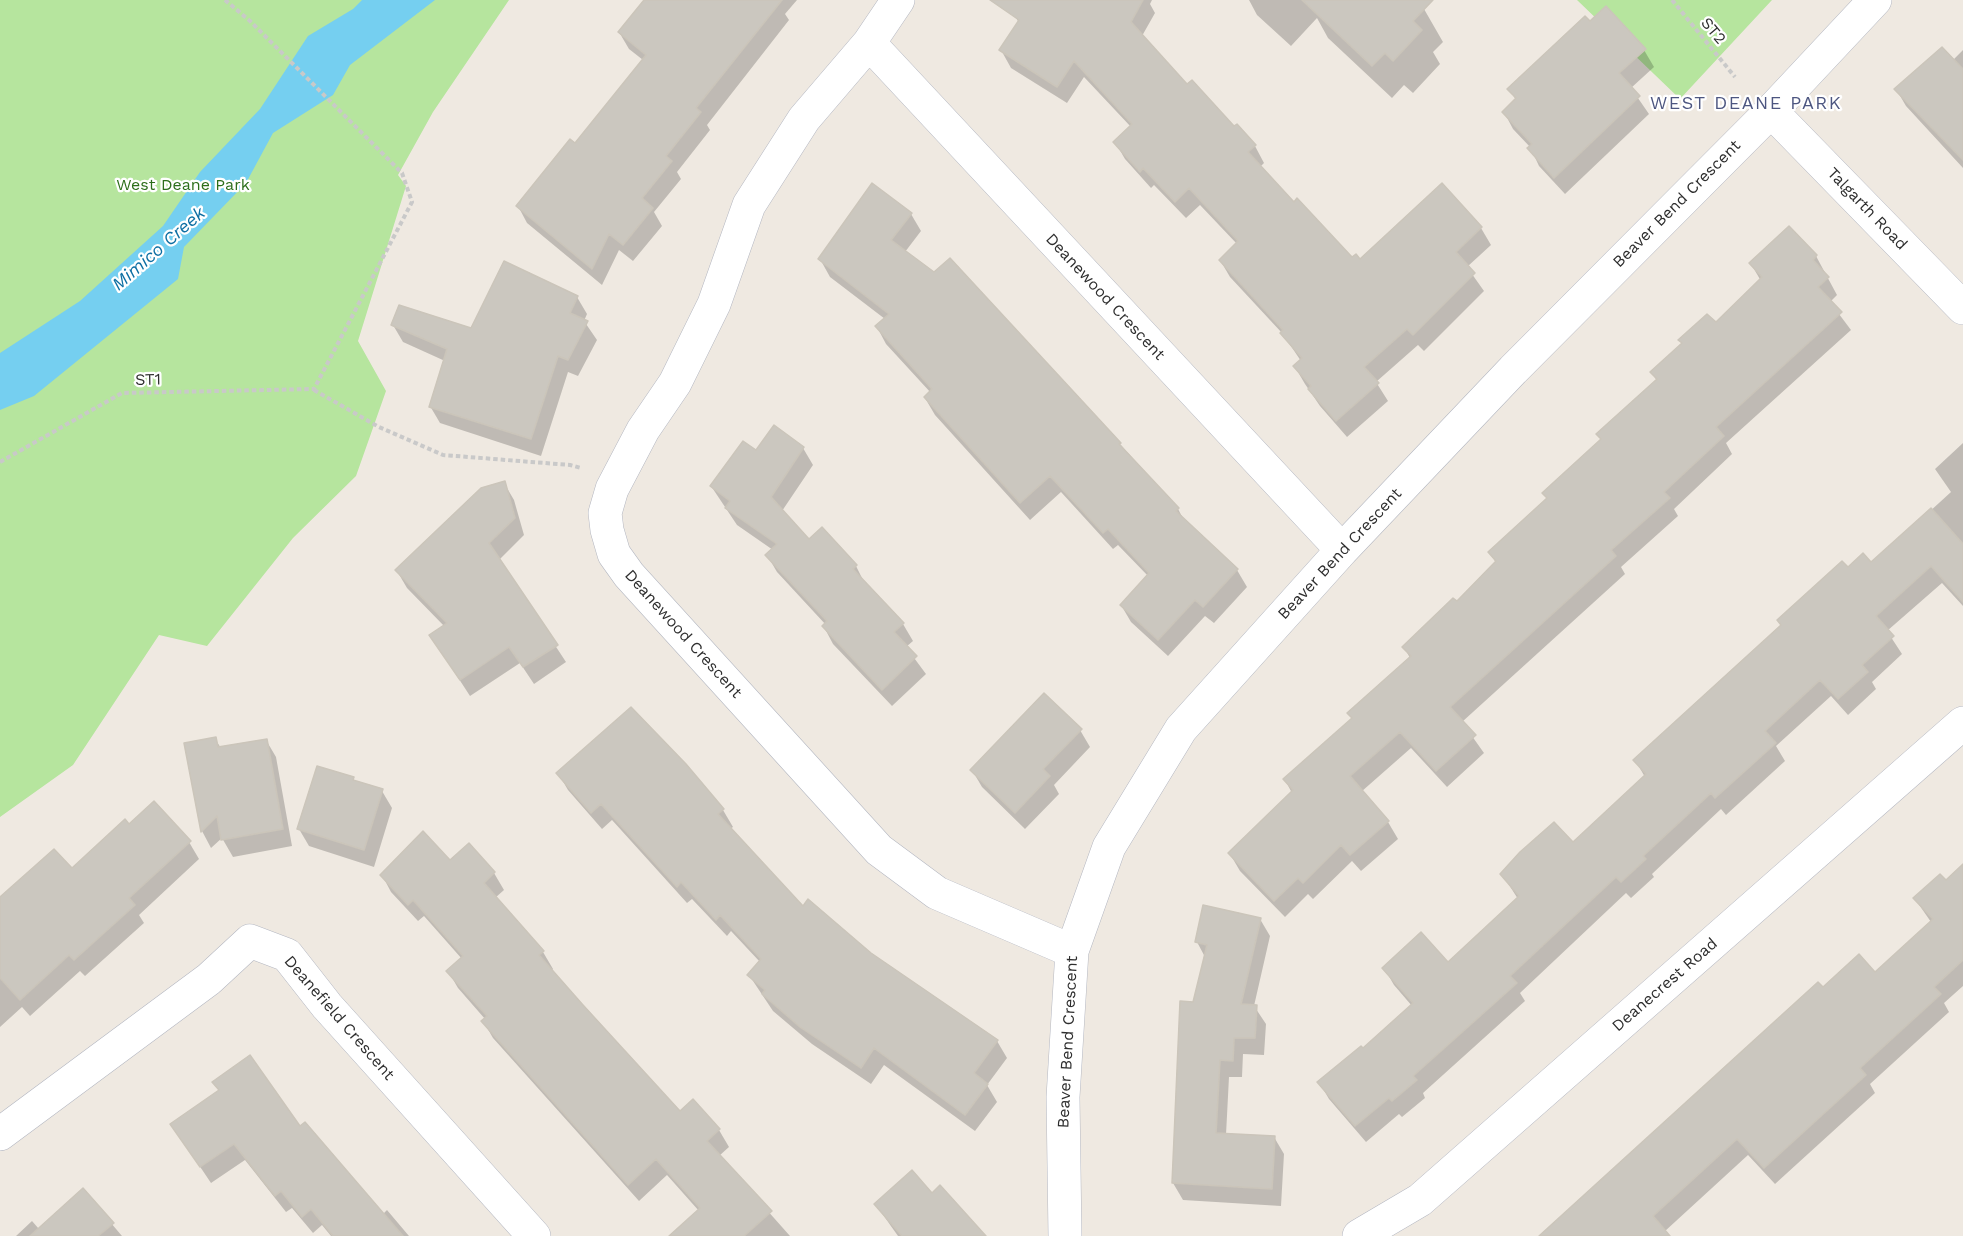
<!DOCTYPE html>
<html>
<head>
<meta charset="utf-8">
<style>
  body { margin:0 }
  canvas { display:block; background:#efe9e1 }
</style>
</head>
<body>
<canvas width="1963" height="1236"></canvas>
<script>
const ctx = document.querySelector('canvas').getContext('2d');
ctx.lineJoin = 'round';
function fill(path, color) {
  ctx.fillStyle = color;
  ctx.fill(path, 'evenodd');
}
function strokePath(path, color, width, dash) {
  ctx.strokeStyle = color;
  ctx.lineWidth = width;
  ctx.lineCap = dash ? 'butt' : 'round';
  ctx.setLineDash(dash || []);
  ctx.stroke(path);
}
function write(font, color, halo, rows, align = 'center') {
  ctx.font = font + ' "Work Sans",sans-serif';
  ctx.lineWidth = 4.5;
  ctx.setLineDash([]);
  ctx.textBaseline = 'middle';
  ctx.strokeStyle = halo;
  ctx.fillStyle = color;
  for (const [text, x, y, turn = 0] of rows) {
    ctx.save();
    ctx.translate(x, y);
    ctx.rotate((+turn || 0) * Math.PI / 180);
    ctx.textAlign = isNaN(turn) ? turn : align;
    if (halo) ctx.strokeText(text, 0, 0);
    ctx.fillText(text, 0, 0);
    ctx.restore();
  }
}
const green = new Path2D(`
  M0,0H509L433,112L398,175L406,186L358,341L386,391L356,476L293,538L207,646L159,635L73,765L0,817Z
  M1577,0H1772L1680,99Z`);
const water = new Path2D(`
  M362,0H435L350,65L333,95L273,133L246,183L184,247L178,279L34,396L0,410V353L80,301L163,226L200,172L260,109L308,36L353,9Z`);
const shadow = new Path2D(`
  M646,0H797L785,14L789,20L707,125L710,130L677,172L681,179L654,212L662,226L633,261L619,250L602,285L527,223L518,206L575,145L643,60L629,49L619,32Z
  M1025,0H1152L1150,4L1155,13L1142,36L1187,86L1255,146L1264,163L1260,167L1294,204L1352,259L1360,261L1481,228L1491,245L1467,267L1484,291L1424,351L1418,345L1376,382L1388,401L1347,437L1320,406L1305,384L1295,367L1301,361L1282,333L1230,277L1220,260L1237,244L1200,205L1186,218L1154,185L1151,188L1125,159L1115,142L1131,127L1084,77L1067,103L1011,68L1001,50L1019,23L1015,16Z
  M1249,0H1414L1424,9L1443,42L1433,52L1440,64L1413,93L1404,85L1392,98L1328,38L1317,18L1291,46L1257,15Z
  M1590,24L1644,50L1654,67L1631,88L1649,114L1565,194L1539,166L1530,147L1513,129L1504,112L1516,100L1509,89Z
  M1963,50V168L1906,106L1896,89L1953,60Z
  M911,214L921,231L905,252L934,274L950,260L1120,444L1178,509L1185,522L1237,570L1247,587L1214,623L1205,616L1168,656L1131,622L1121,605L1148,576L1118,545L1113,549L1061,492L1030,520L935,415L925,398L931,393L886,344L877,327L885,319L830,277L820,259Z
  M1816,256L1837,295L1830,302L1851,330L1726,443L1732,454L1674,509L1678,516L1621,567L1625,574L1462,722L1484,753L1447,787L1411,748L1361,792L1388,822L1398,839L1361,871L1352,861L1313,899L1308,894L1285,917L1240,871L1230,854L1292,793L1285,780L1353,719L1349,713L1410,658L1404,647L1457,603L1496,563L1490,553L1548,500L1544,493L1601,440L1598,434L1657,381L1652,373L1683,344L1680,340L1716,324L1761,281L1751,264Z
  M577,297L587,314L584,321L597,340L578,376L568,372L541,456L440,423L430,406L445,361L403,342L393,325L471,330Z
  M1963,443V606L1942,583L1887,631L1902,654L1872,682L1876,689L1848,715L1831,696L1776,746L1785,761L1726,815L1721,809L1652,874L1654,877L1631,898L1626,893L1520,993L1525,1001L1423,1093L1425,1098L1402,1117L1399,1114L1366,1142L1329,1099L1319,1082L1363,1050L1412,1006L1394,985L1384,968L1448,964L1518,899L1502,874L1573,844L1645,777L1635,760L1848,569L1871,565L1951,492L1935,469Z
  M803,448L813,465L782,511L809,541L822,529L856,566L865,584L903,624L913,641L906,647L926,674L892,706L833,644L824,627L826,625L777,572L767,555L773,550L737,525L711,486L756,452Z
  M504,483L514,500L524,535L499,560L566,662L534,684L520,663L470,696L431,636L445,627L407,588L397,571Z
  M1080,730L1090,747L1054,785L1059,794L1025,829L982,787L972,770Z
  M215,739L221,748L266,740L276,757L292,846L233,857L222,838L211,848L202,831L186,744Z
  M685,765L723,810L733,827L730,829L803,908L997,1041L1007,1058L987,1085L997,1102L975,1131L884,1065L871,1084L812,1044L773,1011L749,975L760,962L731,931L727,936L692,899L687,903L612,820L602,829L568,790L558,773Z
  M353,778L355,782L382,791L392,808L374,867L309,846L299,829Z
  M129,826L189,842L199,859L139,915L144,923L85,976L80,971L30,1016L22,1007L0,1027V901L72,871Z
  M468,845L494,873L504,890L495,898L543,952L553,969L551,971L680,1113L693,1101L719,1130L729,1147L719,1156L790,1236H678L699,1211L667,1175L639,1201L493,1038L483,1021L485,1019L458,988L448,971L462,959L424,916L418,921L391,892L382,875L450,863Z
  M1963,866V986L1944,1003L1949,1012L1870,1084L1875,1093L1775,1184L1748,1155L1664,1232L1540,1236L1822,989L1875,974L1931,922L1915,899L1945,882Z
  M1260,919L1270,936L1254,1006L1266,1024L1264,1055L1243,1054L1242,1077H1229L1226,1135L1274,1137L1284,1154L1281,1206L1183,1200L1173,1183L1195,1004L1205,957L1197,942Z
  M214,1082L299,1129L358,1188L360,1186L383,1214L387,1210L409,1236H331L322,1225L313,1233L292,1208L286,1212L245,1160L211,1183L172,1125L220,1092Z
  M83,1190L122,1236H16L32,1221L39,1229Z
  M931,1195L980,1236H898L876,1205Z`);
const building = new Path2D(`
  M644,0H782L696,108L701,112L666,156L672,161L642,198L653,208L623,245L609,234L592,269L516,206L570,139L575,143L646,55L618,32Z
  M990,0H1143L1131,22L1187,84L1192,80L1234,126L1237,124L1256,145L1248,152L1294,202L1297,198L1352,257L1356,254L1360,259L1442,183L1482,227L1456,252L1475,273L1413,335L1407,329L1364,367L1379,383L1336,421L1308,389L1311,386L1293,366L1302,358L1280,333L1283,330L1219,260L1238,241L1189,188L1175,202L1143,168L1140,172L1113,142L1132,124L1074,61L1057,87L999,50L1019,20Z
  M1302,0H1433L1413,21L1422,30L1393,61L1385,53L1372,66Z
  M1606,6L1646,49L1619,73L1640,96L1554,178L1527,148L1532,144L1502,112L1516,98L1507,89L1585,16L1590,21Z
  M1942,47L1963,69V160L1894,89Z
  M872,183L912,213L891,240L934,272L950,258L1121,443L1119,444L1179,508L1176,511L1238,569L1203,607L1195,600L1158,640L1120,605L1149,573L1108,529L1103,533L1050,476L1020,503L924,397L932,389L875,326L889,314L818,259Z
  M1789,226L1817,255L1813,260L1829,277L1818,287L1842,312L1716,427L1724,436L1664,492L1670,498L1611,550L1616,556L1450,707L1476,735L1436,771L1400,732L1350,776L1389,821L1350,855L1341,845L1303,883L1298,878L1274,901L1228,853L1293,790L1283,779L1352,718L1347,713L1411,656L1402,647L1453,598L1457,601L1496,561L1488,552L1547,498L1542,493L1601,439L1596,434L1657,379L1650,372L1682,343L1678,340L1707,314L1716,322L1762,277L1749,263Z
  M504,261L578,296L570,313L588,321L568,360L558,356L531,439L429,407L447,349L391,325L399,305L471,328Z
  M774,425L804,447L771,497L809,539L822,527L857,565L853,569L904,623L894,632L917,656L882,690L822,626L827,621L765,555L777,544L725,508L730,501L710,486L743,441L756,450Z
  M505,481L515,518L489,543L558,645L523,667L509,647L460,680L429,635L447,623L395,570L481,488Z
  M1931,508L1963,544V602L1931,566L1876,616L1894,636L1862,665L1868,672L1838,699L1820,680L1765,731L1776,743L1715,798L1711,793L1643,856L1646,859L1621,882L1616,877L1510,976L1517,983L1413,1076L1417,1080L1392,1101L1389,1098L1355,1126L1317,1082L1361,1046L1363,1048L1413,1003L1382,968L1421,932L1448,962L1519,896L1500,874L1520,852L1554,822L1573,842L1646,774L1633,760L1781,625L1777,620L1842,561L1848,567L1863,553L1871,562Z
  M1044,693L1082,729L1043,769L1050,776L1015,813L970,770Z
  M631,707L686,764L724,809L718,814L803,906L808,899L871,953L998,1040L974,1073L988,1084L965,1115L874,1048L861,1068L800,1027L762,994L765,990L747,975L761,959L720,915L716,920L681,882L677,887L601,804L591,813L556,773Z
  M216,737L218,747L267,739L283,829L221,840L217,816L201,832L184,743Z
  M317,766L354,777L353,780L383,789L364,850L297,829Z
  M154,801L191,841L129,898L135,905L74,960L69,955L20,1000L0,978V897L54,849L72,868L125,819L129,824Z
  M423,831L450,860L469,843L495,872L484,883L544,951L539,955L583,1005L680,1111L693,1099L720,1129L707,1141L772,1211L744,1236H669L700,1208L656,1159L628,1185L481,1021L487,1016L446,971L463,956L413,900L408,905L380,875Z
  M1963,864V960L1934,987L1941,994L1860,1068L1866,1075L1764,1168L1737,1139L1653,1216L1670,1236H1539L1818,982L1823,987L1859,954L1875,972L1933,919L1913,898L1940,874L1946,880Z
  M1203,905L1261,918L1241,1004L1257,1005L1255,1038H1234L1233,1061L1220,1060L1216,1133L1275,1136L1272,1189L1172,1183L1180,1001L1193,1002L1207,945L1195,942Z
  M250,1055L300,1126L305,1122L403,1236H333L311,1209L302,1217L281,1191L275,1196L234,1144L200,1167L170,1124L219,1090L212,1082Z
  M912,1170L932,1193L940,1185L986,1236H902L874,1204Z
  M83,1188L114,1223L98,1236H30Z`);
const path = new Path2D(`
  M225,0L250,21L402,173L412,202L314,389
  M1672,0L1735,77
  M314,390L379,427L443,455L570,465L581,468
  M0,462L122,393L314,389`);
const street = new Path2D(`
  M898,0L869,43L804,119L749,205L714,304L675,383L643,430L612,489L605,513L607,530L614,554L629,575L879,850L937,893L1072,951
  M869,43L1342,550
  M1771,111L1963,308
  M0,1134L209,979L250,941L287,955L327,1006L534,1236
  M1065,1236L1063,1097L1072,951L1109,847L1181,729L1342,550L1513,370L1771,111L1875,0
  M1359,1236L1420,1200L1963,723`);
const streetNames = [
  ["ST2",1713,31,50],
  ["Beaver Bend Crescent",1677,204,-45],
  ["Talgarth Road",1867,209,46],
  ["Deanewood Crescent",1105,297,47],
  ["ST1",148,380,-1],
  ["Beaver Bend Crescent",1340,554,-47],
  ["Deanewood Crescent",683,634,48],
  ["Deanecrest Road",1665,985,-41],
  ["Deanefield Crescent",339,1018,49],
  ["Beaver Bend Crescent",1068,1042,-87]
];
const parkNames = [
  ["West Deane Park",183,185]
];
const neighbourhoodNames = [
  ["WEST DEANE PARK",1746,104]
];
const waterNames = [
  ["Mimico Creek",159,249,-41]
];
fill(green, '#b6e59e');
fill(water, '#75cff0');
fill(shadow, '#0003');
fill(building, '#cbc7bf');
strokePath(building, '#cbc5ba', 1.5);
strokePath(street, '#b4b7c1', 34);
strokePath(path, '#c9c9c9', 4, [4.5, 3]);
strokePath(street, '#fff', 33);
write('16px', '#2e2e2e', '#fff', streetNames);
write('16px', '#2c6e1b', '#fff', parkNames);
ctx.letterSpacing = '1.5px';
write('18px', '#4d5680', '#fff', neighbourhoodNames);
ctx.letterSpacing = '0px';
write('italic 18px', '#0d6fa3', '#fff', waterNames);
</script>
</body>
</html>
